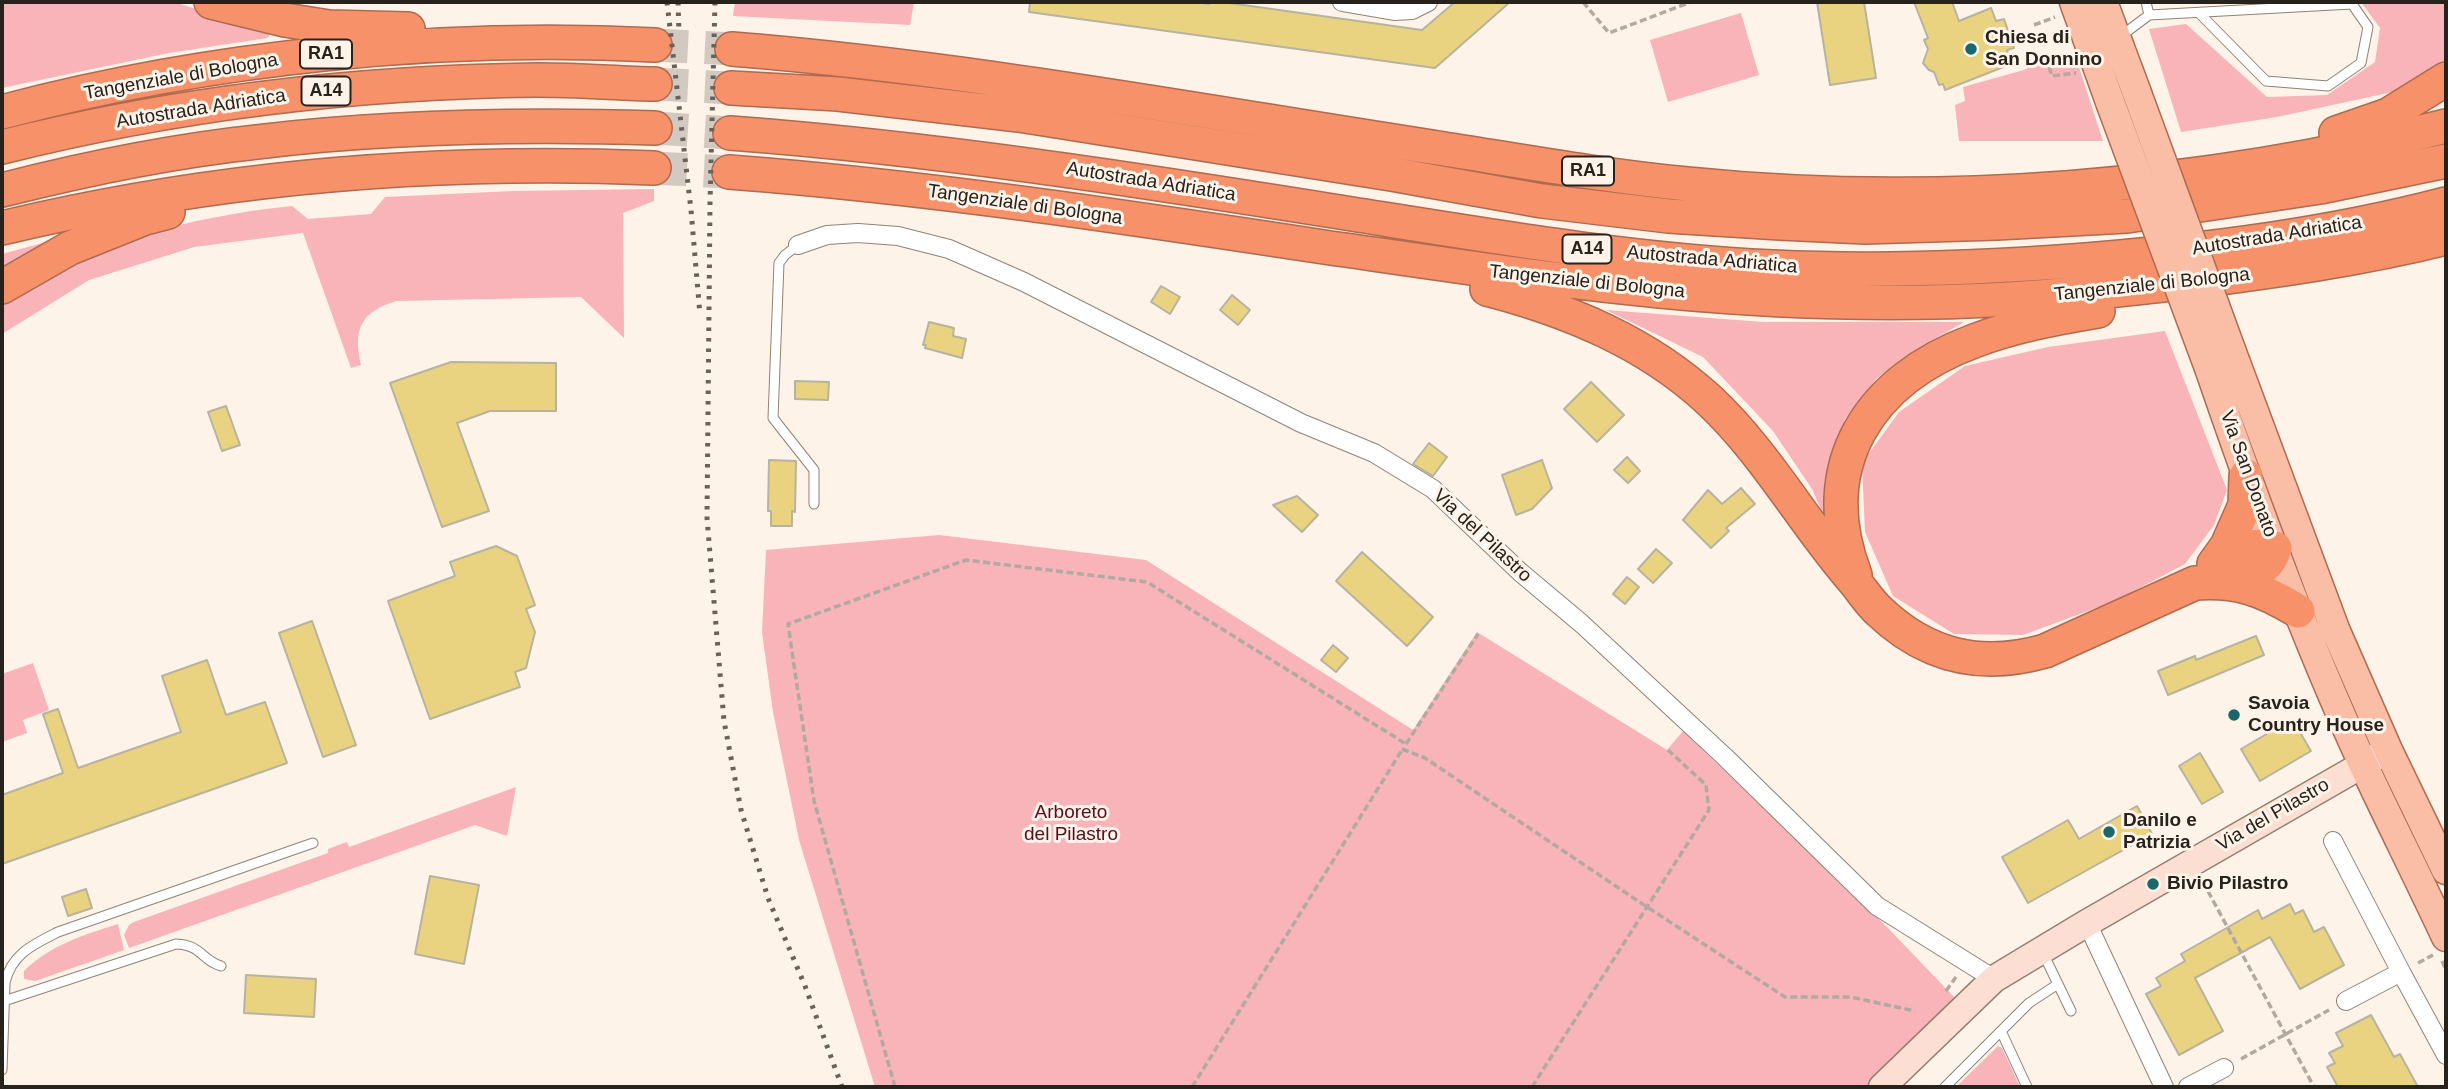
<!DOCTYPE html>
<html>
<head>
<meta charset="utf-8">
<style>
  body { margin:0 }
  #map { position:relative; width:2448px; height:1089px; overflow:hidden; background:#fdf3e9; font-family:Arial,sans-serif }
  canvas { display:block }
  .frame { position:absolute; inset:0; border:4px solid #28221c; pointer-events:none }
</style>
</head>
<body>
<div id="map">
<canvas width="2448" height="1089"></canvas>
<div class="frame"></div>
</div>
<script>
const ctx = document.querySelector('canvas').getContext('2d');
ctx.lineJoin = 'round';
function fill(path, color) {
  ctx.fillStyle = color;
  ctx.fill(path, 'evenodd');
}
function strokePath(path, color, width, dash) {
  ctx.strokeStyle = color;
  ctx.lineWidth = width;
  ctx.lineCap = dash ? 'butt' : 'round';
  ctx.setLineDash(dash || []);
  ctx.stroke(path);
}
function write(font, color, halo, rows, align = 'center') {
  ctx.font = font + ' Arial,sans-serif';
  ctx.lineWidth = 6;
  ctx.setLineDash([]);
  ctx.textBaseline = 'middle';
  ctx.strokeStyle = halo;
  ctx.fillStyle = color;
  for (const [text, x, y, turn = 0] of rows) {
    ctx.save();
    ctx.translate(x, y);
    ctx.rotate((+turn || 0) * Math.PI / 180);
    ctx.textAlign = isNaN(turn) ? turn : align;
    if (halo) ctx.strokeText(text, 0, 0);
    ctx.fillText(text, 0, 0);
    ctx.restore();
  }
}
const green = new Path2D(`
  M2,2H174L269,32V36L267,38L169,53L2,88Z
  M735,2H914L910,25L733,16Z
  M2361,2H2446V61L2411,88L2277,117L2181,132L2149,29L2186,24L2267,97L2327,95L2375,62L2380,28Z
  M1741,13L1759,75L1668,102L1650,40Z
  M2074,52L2103,141H1959L1955,105L1965,101L1963,87L2024,70L2059,54Z
  M654,189V201L623,213L624,338L581,297L396,301C360,312 353,330 361,365L351,368L303,233L194,247L89,280L2,334V305C89,243 186,217 292,206L308,219L371,214L385,197L513,191Z
  M61,238L2,275V254Z
  M1606,310L1763,322H1964L1924,345L1877,378L1845,419L1830,473L1827,523L1812,489L1773,431L1703,357Z
  M2165,331L2227,490L2214,525L2185,564L2115,601L2023,635L1954,634L1893,596L1865,532L1862,463L1899,412L1965,366L2048,347Z
  M939,535L1146,560L1413,730L1477,632L1667,750L1683,731L1886,926L1955,998L1867,1087H875L799,840L773,712L762,632L766,550Z
  M33,663L49,710L23,720L27,733L2,742V674Z
  M516,787L507,836L475,825L129,948L124,935L129,925L134,922L328,853V849L347,842L349,847Z
  M118,924L124,950L35,981L24,979V971C50,945 84,935 118,924Z
  M1998,1046L2002,1048L2020,1087H1956Z`);
const building = new Path2D(`
  M1030,2H1194L1209,4V2H1222L1422,30L1455,2H1510L1435,68L1029,12Z
  M1817,2H1864L1876,78L1830,85Z
  M1914,2H1952L1959,21L1991,8L1996,21L2004,19L2014,48L2007,50L2011,64L1945,90L1943,84L1939,85L1934,72L1929,70L1923,63L1928,49L1924,40L1928,38Z
  M1161,286L1180,297L1170,314L1151,302Z
  M1232,295L1250,310L1238,325L1220,310Z
  M929,322L954,328L953,336L966,339L962,358L925,348L926,345H923Z
  M451,362L556,363V411H490L457,423L489,511L442,527L390,383Z
  M795,381L829,382L828,400L795,399Z
  M1591,382L1624,415L1597,442L1564,409Z
  M226,406L240,445L222,451L208,412Z
  M1429,443L1447,457L1433,476L1413,464Z
  M1627,457L1640,471L1628,483L1614,470Z
  M769,460L796,461L795,512L792,511V526H771V511H768Z
  M1542,460L1552,488L1532,509L1516,515L1502,475Z
  M1741,488L1755,504L1726,528L1729,531L1711,548L1683,520L1708,490L1722,504Z
  M1297,496L1318,515L1302,532L1273,505Z
  M496,546L517,556L535,605L526,609L535,632L526,668L515,672L520,687L430,719L388,601L455,576L450,562Z
  M1656,549L1672,563L1653,583L1638,569Z
  M1362,552L1433,617L1407,646L1336,581Z
  M1627,577L1639,587L1625,604L1613,594Z
  M312,621L356,745L323,757L279,633Z
  M2256,636L2264,655L2168,695L2158,671L2195,656L2196,660Z
  M1333,645L1348,658L1336,672L1321,660Z
  M207,660L226,715L265,702L287,763L2,864V795L63,773L43,714L58,709L78,768L181,732L162,676Z
  M2292,719L2311,751L2260,781L2241,749Z
  M2200,753L2223,792L2202,804L2179,766Z
  M2137,806L2152,834L2028,903L2002,857L2068,820L2079,839Z
  M430,876L479,885L464,964L415,954Z
  M86,889L92,908L68,916L62,897Z
  M2290,904L2295,914L2303,910L2314,932L2324,927L2344,965L2300,989L2270,937L2195,978L2223,1031L2179,1055L2146,994L2161,986L2156,978L2185,961L2181,954L2258,910L2262,919Z
  M246,975L316,979L314,1017L244,1013Z
  M2371,1015L2394,1057L2400,1054L2418,1087H2338L2327,1067L2335,1063L2329,1053L2343,1046L2336,1033Z`);
const highwayTunnel = new Path2D(`
  M655,45L732,49
  M655,84L731,88
  M655,128L730,133
  M654,168L729,172`);
const path = new Path2D(`
  M1583,2L1609,33L1691,2
  M2034,25L2055,17
  M2046,57L2052,76L2076,73
  M1406,744L1478,634
  M1402,749L1425,758L1647,907L1785,997H1851L1915,1011
  M2203,882L2314,1087
  M2442,961L2446,970
  M2418,963L2433,955
  M1946,991L1956,977
  M2241,1059L2329,1010
  M895,1087L814,801L788,624L966,560L1147,582L1406,744
  M1192,1087L1402,750
  M1532,1087L1709,810L1706,785L1668,750`);
const lane = new Path2D(`
  M2146,2L2149,15
  M2121,36L2149,15L2352,4L2368,27L2361,63L2328,86L2266,81L2200,14
  M798,245L785,255L779,263L773,418L814,470V504
  M2042,951L2071,1011
  M4,1001L176,944C202,945 201,960 221,966
  M2001,1031L2027,1087
  M2,1070L5,983C11,954 34,944 58,932L313,843
  M1945,1087L2029,1003L2058,984`);
const street = new Path2D(`
  M1342,2L1394,11L1412,10L1428,2
  M798,245L827,235L858,233L898,236L949,249L1024,282L1301,423L1374,453L1433,489L1520,572L1582,624L1725,757L1877,906L1994,979
  M2333,841L2401,972L2346,1001
  M2087,923L2164,1087
  M2401,972L2446,1055
  M2188,1087L2224,1068`);
const secondary = new Path2D(`
  M1882,1087L1994,979L2087,923L2388,750`);
const primary = new Path2D(`
  M2074,2L2110,102
  M2103,2L2137,93
  M2236,363L2335,629L2388,750L2446,870
  M2209,368C2255,502 2304,636 2363,764C2390,822 2419,879 2446,937`);
const highway = new Path2D(`
  M211,2L285,20L329,27L408,29
  M732,49C969,68 1203,112 1438,148C1521,161 1604,176 1687,184C1933,209 2207,188 2446,126
  M731,88L838,94L1019,115L1391,174L1542,201L1668,216L1780,223L1865,227L1997,223L2127,216L2320,187L2446,161
  M2,112C210,57 440,34 655,45
  M730,133C932,148 1132,179 1333,211C1479,234 1625,260 1773,267C1877,272 1982,268 2086,260C2207,250 2328,235 2446,204
  M2336,133L2388,115L2446,79
  M2,147C177,103 357,82 538,80C577,80 616,83 655,84
  M729,172C928,187 1126,217 1324,247C1436,263 1547,280 1660,291C1775,302 1892,306 2008,299C2068,296 2129,289 2189,282C2276,271 2362,259 2446,238
  M2,190C85,169 172,151 257,142C389,126 523,124 655,128
  M2,228C215,177 436,159 654,168
  M2,287L70,248L145,218L168,212
  M1487,289C1568,310 1646,342 1709,400C1766,453 1804,524 1855,582C1863,592 1870,603 1879,611C1927,657 1982,669 2045,651L2195,583C2237,580 2262,589 2298,611
  M2214,564C2234,553 2252,541 2275,548C2268,574 2245,576 2222,581
  M2214,564L2227,546L2245,505L2246,476
  M1855,575C1813,465 1869,380 1974,341C2013,326 2056,318 2098,311`);
const rail = new Path2D(`
  M667,2L691,210L700,315
  M678,2L679,33
  M715,2L710,203L707,518L724,721L741,810L768,898L805,986L842,1087`);
const primaryBridge = new Path2D(`
  M2137,93L2236,363
  M2110,102L2209,368`);
const markers = [
  [1971,49,7,"#1b686c"],
  [2234,715,7,"#1b686c"],
  [2109,832,7,"#1b686c"],
  [2153,884,7,"#1b686c"]
];
const shields = [
  [326,54,52],
  [326,91,49],
  [1588,171,52],
  [1587,249,49]
];
const shieldNames = [
  ["RA1",326,54],
  ["A14",326,91],
  ["RA1",1588,171],
  ["A14",1587,249]
];
const poiNames = [
  ["Chiesa di",1985,38],
  ["San Donnino",1985,60],
  ["Savoia",2248,704],
  ["Country House",2248,726],
  ["Danilo e",2123,821],
  ["Patrizia",2123,843],
  ["Bivio Pilastro",2167,884]
];
const streetNames = [
  ["Tangenziale di Bologna",181,77,-10],
  ["Autostrada Adriatica",201,109,-9],
  ["Autostrada Adriatica",1151,182,9],
  ["Tangenziale di Bologna",1025,205,8],
  ["Autostrada Adriatica",2277,236,-9],
  ["Autostrada Adriatica",1712,260,5],
  ["Tangenziale di Bologna",1587,282,6],
  ["Tangenziale di Bologna",2152,285,-6],
  ["Via San Donato",2248,474,70],
  ["Via del Pilastro",1482,536,43],
  ["Via del Pilastro",2273,815,-30]
];
const parkNames = [
  ["Arboreto",1071,813],
  ["del Pilastro",1071,835]
];
fill(green, '#f8b4b8');
fill(building, '#ead380');
strokePath(building, '#b8b39f', 2);
strokePath(highwayTunnel, '#d2c9c0', 33, [33, 17]);
strokePath(lane, '#918273', 11);
strokePath(street, '#918273', 20);
strokePath(secondary, '#918273', 29);
strokePath(primary, '#af6a4f', 31);
strokePath(highway, '#af6a4f', 36);
strokePath(path, '#b2a9a1', 3.5, [7, 3.5]);
strokePath(lane, '#fff', 9);
strokePath(street, '#fff', 18);
strokePath(secondary, '#fdded2', 26);
strokePath(primary, '#fabda6', 28);
strokePath(highway, '#f7916a', 33);
strokePath(rail, '#69625b', 5, [3.5, 7]);
strokePath(primaryBridge, '#af6a4f', 31, []);
strokePath(primaryBridge, '#fabda6', 28);
for (const [x, y, r, color] of markers) {
  const dot = new Path2D();
  dot.arc(x, y, r, 0, 2 * Math.PI);
  ctx.fillStyle = color;
  ctx.fill(dot);
  strokePath(dot, '#fdf3e9', 2.5);
}
for (const [x, y, w] of shields) {
  const box = new Path2D();
  box.roundRect(x - w / 2, y - 14.5, w, 29, 5);
  ctx.fillStyle = '#fdf3e9';
  ctx.fill(box);
  strokePath(box, '#28221c', 2);
}
write('bold 18px', '#28221c', null, shieldNames);
write('bold 19px', '#28221c', '#fdf3e9', poiNames, 'left');
write('19px', '#28221c', '#fdf3e9', streetNames);
write('19px', '#5a0d1e', '#fdf3e9', parkNames);
</script>
</body>
</html>
